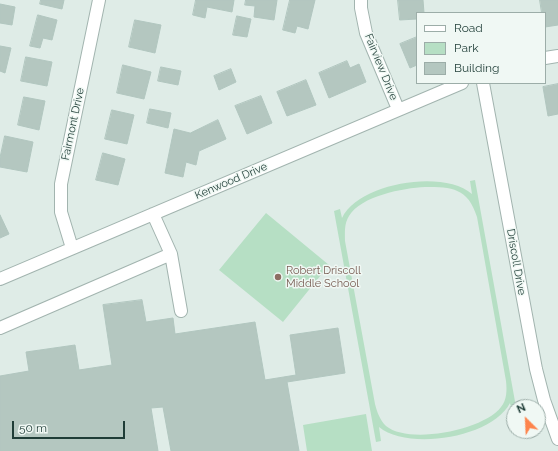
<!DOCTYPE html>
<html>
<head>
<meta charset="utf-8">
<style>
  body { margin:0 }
  #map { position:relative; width:558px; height:451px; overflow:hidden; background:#dfece7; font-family:Raleway,sans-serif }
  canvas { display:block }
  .legend { position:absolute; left:416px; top:12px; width:130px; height:72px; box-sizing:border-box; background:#f0f8f4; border:1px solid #9cada8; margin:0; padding:5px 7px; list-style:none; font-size:12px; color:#1f3d37 }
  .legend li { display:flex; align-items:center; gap:8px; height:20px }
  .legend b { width:20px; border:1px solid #9cada8 }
  .north { position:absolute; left:506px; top:399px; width:40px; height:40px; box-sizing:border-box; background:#f0f8f4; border:1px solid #9cada8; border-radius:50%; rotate:336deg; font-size:11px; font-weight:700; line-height:16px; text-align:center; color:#1f3d37 }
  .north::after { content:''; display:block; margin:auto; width:14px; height:18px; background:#fd844c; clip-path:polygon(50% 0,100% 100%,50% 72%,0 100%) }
  .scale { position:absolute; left:12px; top:421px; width:113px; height:18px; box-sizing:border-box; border:2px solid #1f3d37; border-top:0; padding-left:5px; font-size:12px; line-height:14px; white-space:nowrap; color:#1f3d37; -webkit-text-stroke:3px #f0f8f4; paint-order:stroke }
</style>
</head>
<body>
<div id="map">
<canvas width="558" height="451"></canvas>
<ul class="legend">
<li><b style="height:5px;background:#fff"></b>Road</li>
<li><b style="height:11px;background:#b6dfc4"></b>Park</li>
<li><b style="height:11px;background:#b4c7c0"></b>Building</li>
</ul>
<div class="north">N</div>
<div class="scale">50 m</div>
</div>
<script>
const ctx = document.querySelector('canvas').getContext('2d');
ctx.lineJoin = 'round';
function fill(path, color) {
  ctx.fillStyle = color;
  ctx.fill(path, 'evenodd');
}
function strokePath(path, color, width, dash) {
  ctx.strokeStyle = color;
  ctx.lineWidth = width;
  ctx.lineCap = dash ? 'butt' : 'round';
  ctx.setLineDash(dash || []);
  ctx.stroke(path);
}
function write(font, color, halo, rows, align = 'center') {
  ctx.font = font + ' Raleway,sans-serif';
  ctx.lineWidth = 3;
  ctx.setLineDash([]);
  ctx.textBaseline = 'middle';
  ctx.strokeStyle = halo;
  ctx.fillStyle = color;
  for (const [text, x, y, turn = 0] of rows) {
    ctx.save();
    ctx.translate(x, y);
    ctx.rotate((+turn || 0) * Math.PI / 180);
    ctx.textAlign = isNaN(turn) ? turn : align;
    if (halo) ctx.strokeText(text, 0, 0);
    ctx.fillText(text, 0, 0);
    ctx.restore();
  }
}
const green = new Path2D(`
  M475,180L516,407H514V417H513L510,403C492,438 408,451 379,427L381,441L376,442L334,211L340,209L342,218C359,183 443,169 472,194L470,181ZM425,187C452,187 468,188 477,217L506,381C507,390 507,400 501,407C484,430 409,445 386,426C380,420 377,412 375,404L345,241C345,232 344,224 349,216C361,196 403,188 425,187Z
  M266,213L329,265L283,322L219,270Z
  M366,414L372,451H307L303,425Z`);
const building = new Path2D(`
  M41,0H64L62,9L40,4Z
  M196,0H234L232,12L207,7L205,18L193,15Z
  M246,0H277L274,20L254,17L255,6L245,5Z
  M290,0H315L308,29L297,26L295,33L283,30Z
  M398,0H423L424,13H417V19L400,20Z
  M540,0H558V25L545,27V13H542Z
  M0,4L15,7L12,25L0,23Z
  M38,15L57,20L52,40L43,38L40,48L30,46Z
  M237,16L251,19L247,37L233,35Z
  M135,20L161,25L155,53L129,47Z
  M417,37V65L410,68L400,44Z
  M0,46L11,48L5,73L0,71Z
  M26,57L52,62L47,86L21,81Z
  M347,61L350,68L359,64L366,82L329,98L319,73Z
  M123,65L151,72L144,99L117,93Z
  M161,67L181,71L178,85L158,81Z
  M231,69L236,82L219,90L214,76Z
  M306,80L316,105L287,116L277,92Z
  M558,84V114L548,116L543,87Z
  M261,96L272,123L247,134L235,106Z
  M24,97L45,101L39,130L18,125Z
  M150,109L171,113L168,128L147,123Z
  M112,110L134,115L127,144L105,139Z
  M218,120L226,139L199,151L196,165L186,162L183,177L165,173L174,129L190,133Z
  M5,136L33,142L27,172L0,167V158Z
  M103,153L125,159L118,185L96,180Z
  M0,215L9,234L0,238Z
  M142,300L146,322L173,318L175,334L255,322L265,380L296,375L290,335L338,328L345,373L287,382L299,451H171L163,407L151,408L158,451H0V376L29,371L26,352L75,345L79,370L112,365L103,305Z`);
const minor = new Path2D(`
  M361,0V8L366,33L398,109
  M545,58L558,56
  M483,83L536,369L544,400L558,439
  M153,214L171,254L181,311
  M72,248L61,212V184L99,0
  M0,279L462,83
  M0,328L171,254`);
const markers = [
  [278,277,4,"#8d6e63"]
];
const streetNames = [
  ["Fairview Drive",381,67,68],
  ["Fairmont Drive",73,124,-78],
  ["Kenwood Drive",231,181,-23],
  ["Driscoll Drive",516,262,80]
];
const educationNames = [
  ["Robert Driscoll",286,271],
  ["Middle School",286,284]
];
fill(green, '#b6dfc4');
fill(building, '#b4c7c0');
strokePath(building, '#b1c6bf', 1);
strokePath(minor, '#a2b4af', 14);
strokePath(minor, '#fff', 12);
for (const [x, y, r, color] of markers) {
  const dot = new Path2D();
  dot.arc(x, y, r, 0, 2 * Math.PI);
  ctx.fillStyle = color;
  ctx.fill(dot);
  strokePath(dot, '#f0f8f4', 1.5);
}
write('11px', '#1f3d37', '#f0f8f4', streetNames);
write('11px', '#785e54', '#f0f8f4', educationNames, 'left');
</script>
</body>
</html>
